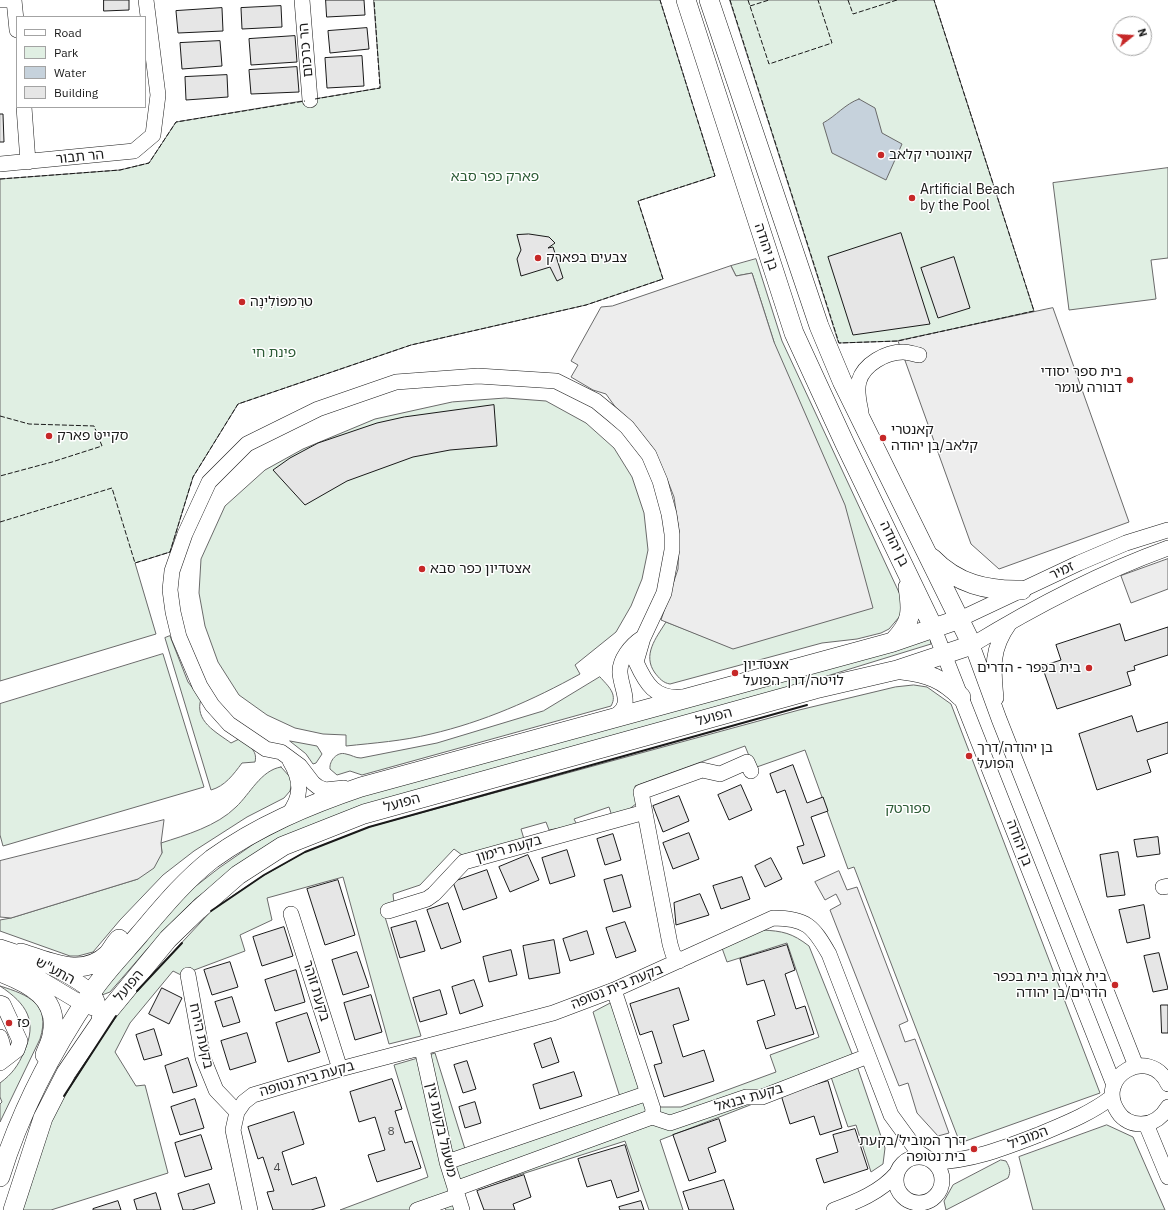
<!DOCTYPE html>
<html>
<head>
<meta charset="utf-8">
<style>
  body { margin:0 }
  #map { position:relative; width:1168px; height:1210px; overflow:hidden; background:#fff; font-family:"IBM Plex Sans",sans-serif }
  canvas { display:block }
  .legend { position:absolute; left:16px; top:16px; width:130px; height:92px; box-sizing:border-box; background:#fff; border:1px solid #a3a3a3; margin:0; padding:5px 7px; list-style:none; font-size:12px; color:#1a1a1a }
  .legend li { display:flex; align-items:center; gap:8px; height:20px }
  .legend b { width:20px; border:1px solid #a3a3a3 }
  .north { position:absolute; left:1112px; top:16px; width:40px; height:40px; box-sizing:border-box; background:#fff; border:1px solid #a3a3a3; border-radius:50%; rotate:72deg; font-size:11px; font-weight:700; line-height:16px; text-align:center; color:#1a1a1a }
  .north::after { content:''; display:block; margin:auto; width:14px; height:18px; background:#c62828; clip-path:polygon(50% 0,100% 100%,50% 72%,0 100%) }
</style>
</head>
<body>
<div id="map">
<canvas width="1168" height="1210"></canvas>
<ul class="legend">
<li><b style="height:5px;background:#fff"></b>Road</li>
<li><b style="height:11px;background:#e0efe3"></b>Park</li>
<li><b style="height:11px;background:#c6d2dc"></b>Water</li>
<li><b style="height:11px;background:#e6e6e6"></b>Building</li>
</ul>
<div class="north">N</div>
</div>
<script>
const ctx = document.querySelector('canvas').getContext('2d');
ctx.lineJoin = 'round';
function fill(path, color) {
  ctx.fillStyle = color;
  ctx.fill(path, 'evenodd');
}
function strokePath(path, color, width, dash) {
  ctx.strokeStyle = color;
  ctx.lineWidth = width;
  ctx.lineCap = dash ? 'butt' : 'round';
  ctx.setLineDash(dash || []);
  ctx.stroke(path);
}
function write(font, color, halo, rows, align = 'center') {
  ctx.font = font + ' "IBM Plex Sans","Noto Sans Hebrew",sans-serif';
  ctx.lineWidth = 3;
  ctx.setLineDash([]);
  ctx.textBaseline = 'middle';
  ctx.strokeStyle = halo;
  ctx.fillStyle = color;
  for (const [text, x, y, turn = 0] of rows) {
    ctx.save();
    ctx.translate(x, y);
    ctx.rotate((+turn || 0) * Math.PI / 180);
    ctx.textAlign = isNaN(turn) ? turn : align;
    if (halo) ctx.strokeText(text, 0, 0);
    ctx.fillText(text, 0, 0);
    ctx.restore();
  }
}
const green = new Path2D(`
  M374,0H660L715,176L638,201L663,279L586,305L411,345L238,404L193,477L170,552L135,563L156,634L0,681V179L120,170L149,163L176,122L380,88Z
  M730,0H934L1034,311L898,341L839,343Z
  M1168,168V258L1151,260L1156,299L1069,310L1053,183Z
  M756,259L782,341L903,601L900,616L889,629L881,633L857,639L822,643L670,684C663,683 659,678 655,673C642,655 656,638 666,622L733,648L774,342L752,273L736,276L731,266Z
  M506,398L546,401L586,423L614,448L632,477L644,513L648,550L642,579L631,606L616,632L575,665L580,674C533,700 483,722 431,734C403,741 374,743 346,746V735L323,734L295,728L267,715L239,695L218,662L205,626L199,593L201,559L225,506L265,470L303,449L375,419L452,402Z
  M170,636L188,682L201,699C194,721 216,732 231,743L239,739C248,745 258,750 255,762L242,763C233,775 225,786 211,790L165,638Z
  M930,638L931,644L762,696L500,768L235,869L195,899L148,948L110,992L102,995V992L183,896L219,868L255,843L318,810L376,791Z
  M163,654L204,787L3,846L0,835V704Z
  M600,677C608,686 618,694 611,706L362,775L350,771L337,775L330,769C329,761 337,751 346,754C352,755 355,758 361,758L437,743L543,711Z
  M914,685L927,687L951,704L1100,1093L960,1143L854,867L848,869L805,750L754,768L745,746L635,786L637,803L627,811L612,816L609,807L574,819L577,825L549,830L546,822L521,829L524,839L462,855L454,849L420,885L393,894L394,903L382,907L421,1036L389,1044L343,877L267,898L272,920L240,935L245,951L181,975L173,971L130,1023L115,1052L136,1086L145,1085L168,1173L51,1210H22L50,1119L115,1017L148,979L213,909L261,877L305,852L369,827L799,710L895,687Z
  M290,741L317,746L322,754L316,763L313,764L306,754Z
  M281,767L290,777L292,783L290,791L284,798L247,817L194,851L163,875L120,920L93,952L78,956H70L0,931V920L11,918L138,879L162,853L161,843C186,835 217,826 236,807C250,794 261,770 281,767Z
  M762,930C783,931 792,933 809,946L857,1066L885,1148L883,1164L871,1172L856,1125L848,1127L830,1074L660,1140L683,1210H649L625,1141L466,1192L462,1196L467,1210H446L444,1207L435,1210H340L428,1177L394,1065L435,1053L465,1149L620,1097L593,1012L614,1001L659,1107H681L776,1072L770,1055L819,1037L787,943L727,962L722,948Z
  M0,986C29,995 51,1004 40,1039L0,1122V1104L2,1102L0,1097V1083C12,1074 18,1066 24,1052C38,1021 27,1004 0,986Z
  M1107,1125L1133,1137L1165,1210H1033L1019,1157Z
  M1001,1160L1006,1161C1010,1168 1011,1171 1008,1178L946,1210L944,1201L953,1185Z`);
const parking = new Path2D(`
  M731,266L736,276L752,273L774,342L845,505L873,608L733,649L661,620L678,569L679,532L674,497L667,479L606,394L593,390L571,377L578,365L571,361L601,307L612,306Z
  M1053,308L1129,522L999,569L971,544L898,341Z
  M1168,559V589L1131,603L1121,576Z
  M164,820L161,843L162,853L154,868L138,879L11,918L0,917V861Z
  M839,871L847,890L857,887L908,1021L899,1025L905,1042L915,1039L949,1133L938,1136L917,1113L908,1083L899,1086L830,910L841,904L836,894L825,900L815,882Z`);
const water = new Path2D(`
  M859,99L875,108L882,133L902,144L886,180L832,153L823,123C836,116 845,104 859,99Z`);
const building = new Path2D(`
  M104,0H129V10L104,11Z
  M326,0H364L365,15L327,17Z
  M281,6L282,27L242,29L241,8Z
  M222,8L223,31L178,33L176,11Z
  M367,28L369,49L330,53L328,31Z
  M295,36L297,62L251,65L249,39Z
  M220,41L222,66L182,69L180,43Z
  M362,56L364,86L327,88L325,58Z
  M297,67L299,92L251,94L249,70Z
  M227,75L228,97L186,100L185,77Z
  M0,114H3L4,142H0Z
  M901,233L930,324L853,335L828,257Z
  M529,234L549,237L555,243L548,248L553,247L563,278L557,281L550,267L521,276L517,259L521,250L517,235Z
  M954,257L970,308L938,318L921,268Z
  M494,405L497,446L450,450L413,457L347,481L305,505L273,470L290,458L318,443L377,423L404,417Z
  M1120,624L1125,641L1168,627V655L1134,666L1135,670L1127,672L1131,685L1057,709L1042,666L1061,660L1056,645Z
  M1132,716L1137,732L1168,722V753L1147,760L1151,772L1097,790L1079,734Z
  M793,765L807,803L823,797L828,811L811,817L825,856L803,864L797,847L804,845L785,790L777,793L770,774Z
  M741,785L752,810L729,820L718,795Z
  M679,796L689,821L663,832L653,806Z
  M689,833L699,859L673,869L663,843Z
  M613,834L621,860L605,865L597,839Z
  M1158,837L1160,854L1137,857L1134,840Z
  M567,850L575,876L550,884L542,858Z
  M1118,852L1125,895L1107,897L1100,855Z
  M528,855L539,880L510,892L499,867Z
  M771,858L782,879L765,887L755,866Z
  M487,870L497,898L463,910L453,882Z
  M622,875L631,907L613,912L604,880Z
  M742,877L750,899L721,909L713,886Z
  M338,880L355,935L325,945L307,889Z
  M700,894L709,915L676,925L674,903Z
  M448,903L461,942L441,949L427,910Z
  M1144,905L1150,938L1127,943L1119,910Z
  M416,921L425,951L400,958L391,928Z
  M625,922L636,951L616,958L606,928Z
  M284,927L293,956L262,966L253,937Z
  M587,931L594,954L570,961L563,939Z
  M554,940L560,973L529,979L523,946Z
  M787,945L795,970L785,974L796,1009L805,1006L814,1034L766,1049L757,1021L775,1015L764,980L747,985L740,959Z
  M511,950L517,975L489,982L483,957Z
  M357,952L369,987L343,995L332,960Z
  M1159,953L1168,989L1153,992L1144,956Z
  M230,962L238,987L212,995L204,970Z
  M296,970L305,1002L275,1011L265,980Z
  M474,980L483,1006L460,1014L452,987Z
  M162,988L182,998L169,1024L149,1014Z
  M679,988L689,1020L673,1025L683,1057L704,1050L714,1081L664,1097L654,1065L662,1063L652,1031L640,1035L630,1004Z
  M440,990L447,1014L420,1022L413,998Z
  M371,995L382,1032L355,1040L344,1003Z
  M232,997L240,1022L223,1027L215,1002Z
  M1161,1005H1168V1033H1162Z
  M307,1013L320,1052L288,1062L276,1023Z
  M154,1029L162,1055L144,1060L136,1035Z
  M247,1033L256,1062L230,1070L221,1041Z
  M551,1038L559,1062L542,1068L534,1044Z
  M188,1058L197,1086L173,1093L165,1066Z
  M467,1061L476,1089L463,1093L454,1065Z
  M574,1072L582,1096L540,1109L533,1085Z
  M392,1079L402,1109L395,1111L405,1143L412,1141L421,1168L377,1182L368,1155L385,1150L375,1117L359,1122L350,1092Z
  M828,1081L842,1128L820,1135L814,1116L790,1124L781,1095Z
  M195,1099L204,1128L180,1135L171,1107Z
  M475,1102L481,1123L465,1128L459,1107Z
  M294,1112L304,1144L282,1152L292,1185L316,1177L325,1206L311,1210H273L267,1192L274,1191L263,1157L258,1159L248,1127Z
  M719,1119L726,1141L708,1148L716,1172L689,1181L673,1135Z
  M855,1129L868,1169L824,1183L816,1159L838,1152L833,1135Z
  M201,1135L212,1169L185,1177L175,1143Z
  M625,1145L639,1191L617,1198L611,1180L587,1187L578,1159Z
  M524,1175L531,1197L513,1204L515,1210H484L477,1191Z
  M724,1180L734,1210H689L683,1192Z
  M209,1184L215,1203L192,1210H183L178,1194Z
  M156,1193L161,1210H137L134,1200Z
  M118,1201L121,1210H93V1209Z
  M641,1201L644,1210H620L619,1207Z`);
const minor = new Path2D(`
  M0,0H11
  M14,0L17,30
  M302,0L310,100
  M24,107L28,162
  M0,164L134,151L153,135L158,95L146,0
  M861,412C859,402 856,391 859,381C864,364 886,352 903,352C908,352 914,354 919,355
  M960,619L1079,563L1126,543L1168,530
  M934,629L1114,1085
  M996,698C993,668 991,649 1009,624
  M611,719C635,705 622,694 620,673C619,660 631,645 642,638
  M344,788L325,790L318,787L313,783L300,766L281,752L266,749L229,724L212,705L200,686L179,637L173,612L170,590L172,571L185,534L209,482L247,444L318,409L396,382L478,376L556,381L596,401L613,415L627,427L649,455L660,481L669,514L672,534V550L664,593L643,638L636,662C646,684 655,699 681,697
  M288,815C302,797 302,781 290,761
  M1163,887L1168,886
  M388,911L427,899L434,894L464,862L645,812
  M291,914L340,1069
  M0,947C23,954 81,977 95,997C99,1003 100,1015 99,1023
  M0,960L39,978L84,1005L93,1008
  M679,961L673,954L670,944L641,792L702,770L720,774L747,762L751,771
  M188,975L203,1058L216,1090L237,1112
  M614,990L653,1109L652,1117
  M0,1003L3,1004L20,1041L17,1050L0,1063
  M0,1037C4,1046 4,1052 0,1061
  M422,1049L447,1162L462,1210
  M1136,1066L999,719L972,645C1034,607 1099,573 1168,548
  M1168,1084C1150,1045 1094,1076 1118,1112C1123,1120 1132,1124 1141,1124C1154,1124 1162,1117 1168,1107
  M1146,1124L1168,1177
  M896 1180a23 23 0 1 1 46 0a23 23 0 1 1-46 0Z
  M447,1162L648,1093
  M934,1162C972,1161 1004,1148 1038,1135C1064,1124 1090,1114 1112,1097
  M455,1189L652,1117L670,1123L746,1097H762L868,1056
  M250,1210L233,1130L237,1112L244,1102L253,1095L340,1069L553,1013L614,990L773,918C806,918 813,926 829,954L891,1115L918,1152L927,1158
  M417,1210L457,1196
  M834,1210C856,1202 881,1192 897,1173`);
const major = new Path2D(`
  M686,0L794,333L845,444L934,629
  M932,558C957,584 987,591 1022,590
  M893,642C912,622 912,613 908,587
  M902,670C928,673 943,679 961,697
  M21,953C51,962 82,979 108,954C112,949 115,943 119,939
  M0,972C29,983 60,998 52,1035C51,1042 47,1049 45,1055
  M0,1177C20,1112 53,1049 91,993C104,973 123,954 139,935C163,907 183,882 212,859C258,826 308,805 361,787L893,642L960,619
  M13,1210L43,1118L66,1073L107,1013L168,939L198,910L238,875L283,846L364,814L815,689L897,670L972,645L842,381L819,326L709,0`);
const fence = new Path2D(`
  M730,0L839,343L898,341L1034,311L934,0
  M748,0L769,64L832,43L818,0
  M848,0L853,14L897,0
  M750,6L769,0
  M315,99L380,88L374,0
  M0,179L120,170L149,163L176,122L305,101
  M0,416L29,424L94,426L102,446L52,462L0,476
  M0,522L112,488L135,563L170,552L193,477L238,404L411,345L586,305L663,279L638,201L715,176L660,0`);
const wall = new Path2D(`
  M211,911L264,875L305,852L369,827L807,705
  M137,991L182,943
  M64,1096L116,1016`);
const markers = [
  [881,155,4,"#c62828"],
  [912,198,4,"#c62828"],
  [538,258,4,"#c62828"],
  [242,302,4,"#c62828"],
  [1130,380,4,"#c62828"],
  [49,436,4,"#c62828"],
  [883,438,4,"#c62828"],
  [422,569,4,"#c62828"],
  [1089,668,4,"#c62828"],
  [735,673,4,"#c62828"],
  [969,756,4,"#c62828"],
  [1115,985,4,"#c62828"],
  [9,1023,4,"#c62828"],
  [974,1149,4,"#c62828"]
];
const numberNames = [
  ["8",391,1132],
  ["4",277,1168]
];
const streetNames = [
  ["הר כרכום",306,50,-95],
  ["הר תבור",80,157,-6],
  ["בן יהודה",766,247,72],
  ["בן יהודה",894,544,64],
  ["זמיר",1062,571,-25],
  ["הפועל",714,717,-15],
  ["הפועל",402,803,-16],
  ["בן יהודה",1019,843,69],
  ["בקעת רימון",509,849,-16],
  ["התע\"ש",55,971,28],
  ["הפועל",129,986,-50],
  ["בקעת בית נטופה",617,987,-22],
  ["בקעת זוהר",316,991,73],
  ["בקעת הירח",201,1036,77],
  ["בקעת בית נטופה",307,1079,-16],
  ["בקעת יבנאל",749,1098,-16],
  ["משעול בקעת צין",441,1130,77],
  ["המוביל",1028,1138,-21]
];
const poiNames = [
  ["קאונטרי קלאב",889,155],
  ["Artificial Beach",920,190],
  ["by the Pool",920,206],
  ["צבעים בפארק",546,258],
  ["טרַמפּוֹלִינָה",250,302],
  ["בית ספר יסודי",1122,372,"right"],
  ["דבורה עומר",1122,388,"right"],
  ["קאנטרי",891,430],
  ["קלאב/בן יהודה",891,446],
  ["סקייט פארק",57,436],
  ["אצטדיון כפר סבא",430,569],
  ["אצטדיון",743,665],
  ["לויטה/דרך הפועל",743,681],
  ["בית בכפר - הדרים",1081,668,"right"],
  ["בן יהודה/דרך",977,748],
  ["הפועל",977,764],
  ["בית אבות בית בכפר",1107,977,"right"],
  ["הדרים/בן יהודה",1107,993,"right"],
  ["פז",17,1023],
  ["דרך המוביל/בקעת",966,1141,"right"],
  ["בית נטופה",966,1157,"right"]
];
const parkNames = [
  ["פארק כפר סבא",495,177],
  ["פינת חי",274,353],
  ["ספורטק",908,809]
];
fill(green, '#e0efe3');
strokePath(green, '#6a6a6a', 1);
fill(parking, '#ededed');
strokePath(parking, '#6a6a6a', 1);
fill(water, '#c6d2dc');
strokePath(water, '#6a6a6a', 1);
fill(building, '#e6e6e6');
strokePath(building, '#1a1a1a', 1);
strokePath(minor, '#1a1a1a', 16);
strokePath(major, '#1a1a1a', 20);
strokePath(minor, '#fff', 15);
strokePath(major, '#fff', 19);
strokePath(fence, '#1a1a1a', 1, [5, 2]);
strokePath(wall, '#1a1a1a', 2);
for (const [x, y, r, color] of markers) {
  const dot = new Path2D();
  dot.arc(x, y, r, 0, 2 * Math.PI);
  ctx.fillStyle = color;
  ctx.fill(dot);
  strokePath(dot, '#fff', 1.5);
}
write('12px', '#4d4d4d', null, numberNames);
write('14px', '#1a1a1a', '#fff', streetNames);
write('14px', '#1a1a1a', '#fff', poiNames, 'left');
write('14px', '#2b5a34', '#fff', parkNames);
</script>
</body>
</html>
